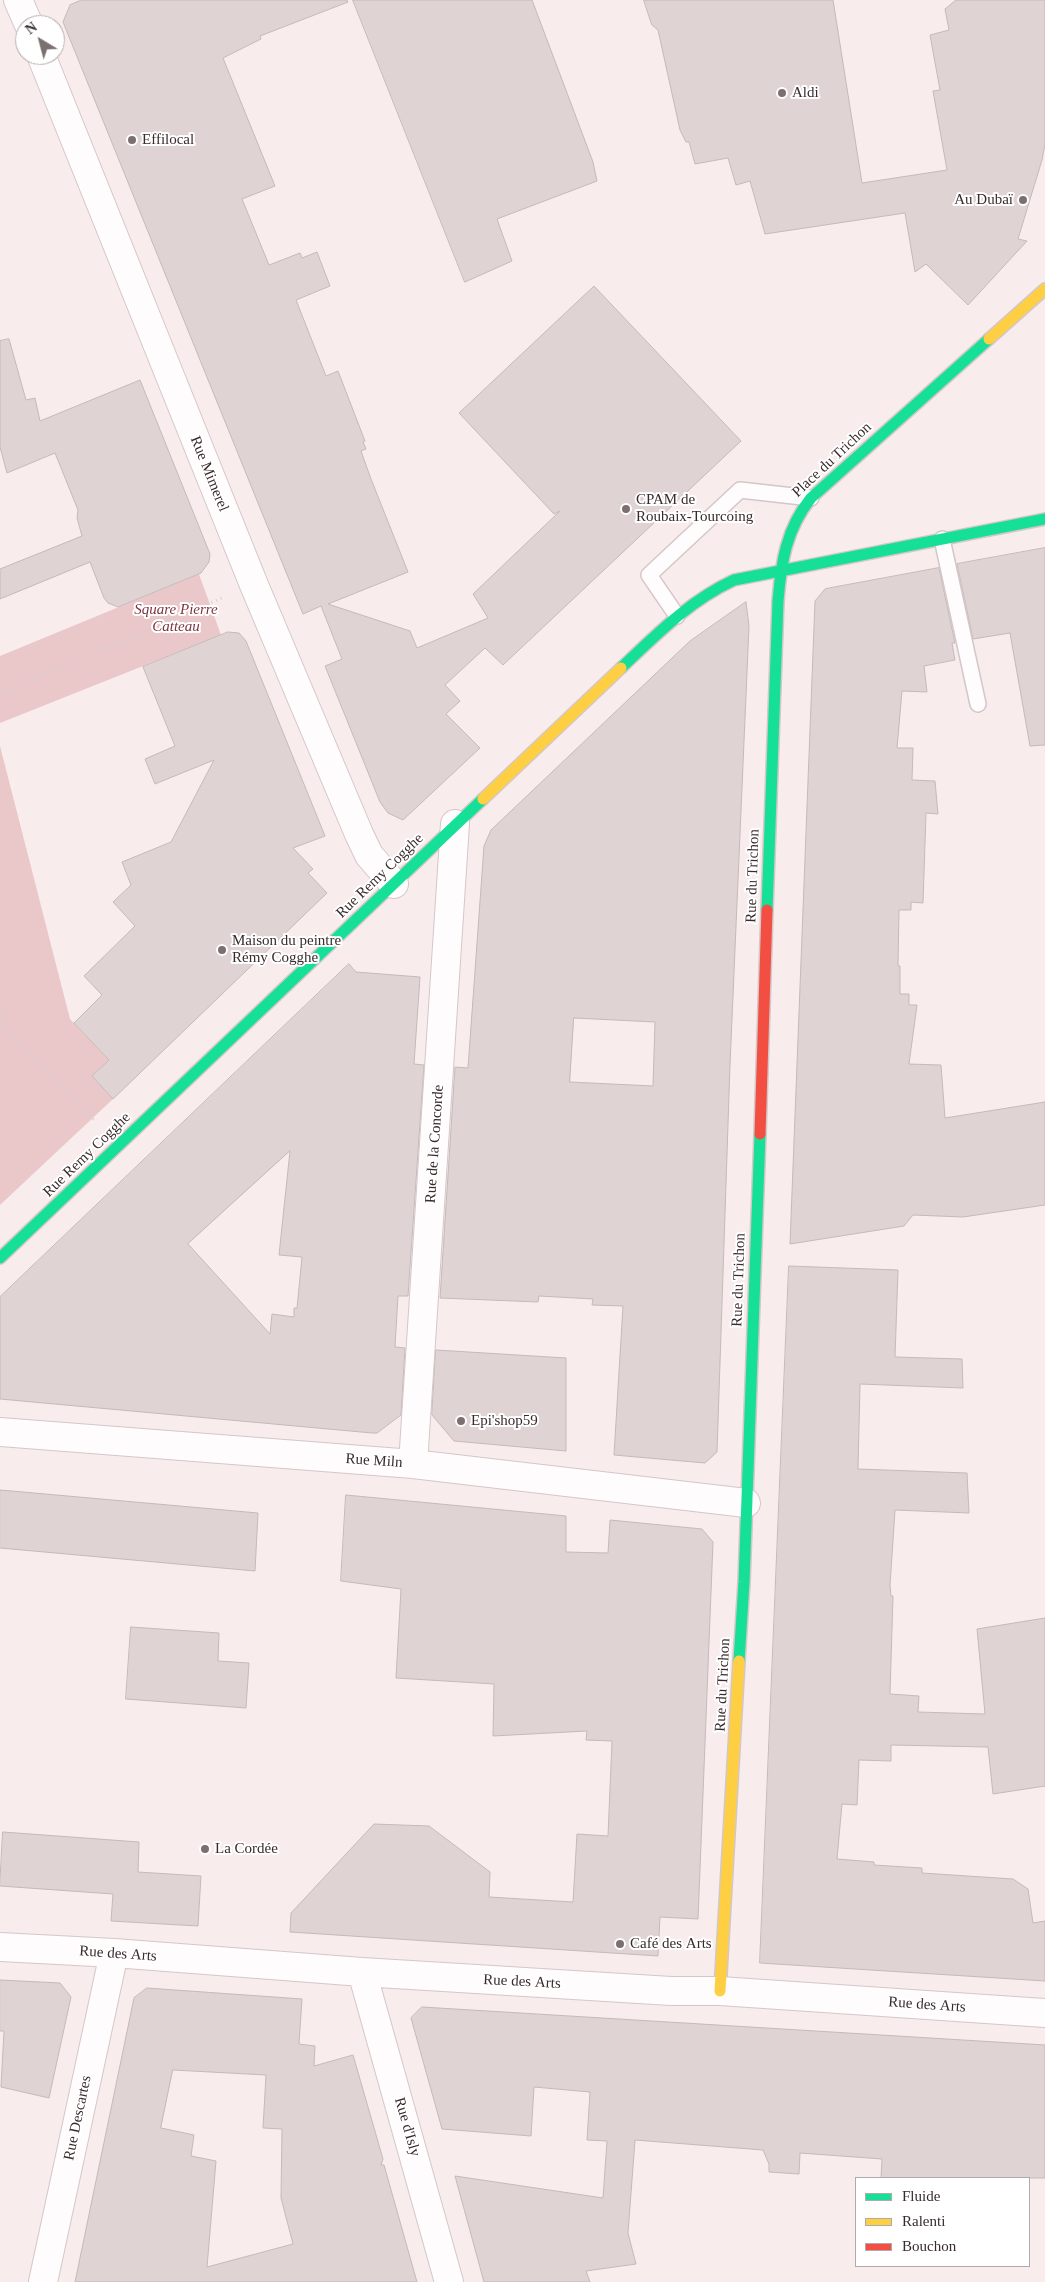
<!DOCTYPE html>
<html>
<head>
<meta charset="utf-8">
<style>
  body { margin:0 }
  #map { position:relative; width:1045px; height:2282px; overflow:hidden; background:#f8ecec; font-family:Georgia,serif }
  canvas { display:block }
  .legend { position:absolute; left:855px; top:2177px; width:175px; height:90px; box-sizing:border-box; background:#fff; border:1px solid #b0aaab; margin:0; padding:6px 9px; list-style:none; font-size:15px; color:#392b2c }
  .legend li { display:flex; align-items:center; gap:10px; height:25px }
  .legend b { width:25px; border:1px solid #b0aaab }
  .north { position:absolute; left:15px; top:15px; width:50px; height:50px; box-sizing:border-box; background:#fff; border:1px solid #b0aaab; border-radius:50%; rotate:323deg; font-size:14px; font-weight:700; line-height:20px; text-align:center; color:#392b2c }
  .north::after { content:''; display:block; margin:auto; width:18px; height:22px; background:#7c6f6f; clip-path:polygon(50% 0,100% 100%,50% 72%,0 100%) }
</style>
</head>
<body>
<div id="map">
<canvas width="1045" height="2282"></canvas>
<ul class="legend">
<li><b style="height:6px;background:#16e098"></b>Fluide</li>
<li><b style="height:6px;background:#ffcf43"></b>Ralenti</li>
<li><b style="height:6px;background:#f24e42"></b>Bouchon</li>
</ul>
<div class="north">N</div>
</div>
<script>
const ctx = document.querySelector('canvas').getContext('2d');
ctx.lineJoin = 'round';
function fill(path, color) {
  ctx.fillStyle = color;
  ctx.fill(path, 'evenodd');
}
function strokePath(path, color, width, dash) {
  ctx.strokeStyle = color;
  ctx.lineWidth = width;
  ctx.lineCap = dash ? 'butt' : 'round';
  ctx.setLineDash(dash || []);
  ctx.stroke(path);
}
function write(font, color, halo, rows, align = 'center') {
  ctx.font = font + ' Georgia,serif';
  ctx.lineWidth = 4;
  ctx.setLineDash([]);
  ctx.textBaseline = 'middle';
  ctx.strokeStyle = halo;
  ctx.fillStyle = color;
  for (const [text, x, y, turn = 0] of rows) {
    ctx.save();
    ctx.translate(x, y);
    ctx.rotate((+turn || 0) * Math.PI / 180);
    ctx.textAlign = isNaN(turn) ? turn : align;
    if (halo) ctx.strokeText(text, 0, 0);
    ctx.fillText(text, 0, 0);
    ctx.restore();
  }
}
const green = new Path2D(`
  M199,574L221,635L0,723V656Z
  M0,746L70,1019L109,1060L92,1076L113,1099L0,1205Z`);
const building = new Path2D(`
  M82,0H347L348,2L260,36L261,39L223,58L275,186L242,199L269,265L300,253L302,258L317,252L330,286L296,300L326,376L338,371L365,441L363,442L366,449L361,451L371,479L408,572L328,604L410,631L417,648L488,618L473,594L560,511L554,514L459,413L594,286L741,441L503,665L485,648L445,685L460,701L446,714L480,748L403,820L388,813L380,802L325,666L342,659L321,606L303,614L63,22L70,5Z
  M353,0H532L593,162L597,181L497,219L512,261L465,282Z
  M644,0H833L862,183L947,170L933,91L940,90L930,35L949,30L945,9L956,0H1045V144L1042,160L1018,239L1027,241L968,305L926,264L915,272L905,213L765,234L750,181L736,185L728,158L695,164L689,142H686L680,130L658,30L652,25Z
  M9,339L26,400L35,398L40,421L140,380L210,554L209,562L201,573L118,607L108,603L104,598L90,562L0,599V569L82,536L77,518L78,510L55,453L7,473L0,447V341Z
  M1045,548V745L1030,746L1010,633L973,639L957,564Z
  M939,568L955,643H952L955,660L924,666L927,692L902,691L897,748H913L912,780L935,781L938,814L926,813L923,903L911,902V910H899L898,966H900V994H909V1005H917L909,1064L941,1065L945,1118L1045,1102V1205L963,1217L913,1215L904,1226L790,1244L815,601L825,589Z
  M746,602L749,626L730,1065L717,1452L705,1463L614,1455L623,1306L592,1305L593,1299L539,1296L538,1302L440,1298L455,1067L468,1068L484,846L491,830L690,641ZM574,1018L655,1022L653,1086L570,1082Z
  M228,632L239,633L246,641L325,836L293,848L313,869L308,873L327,893L113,1099L92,1076L109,1060L74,1023L102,995L84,976L135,926L113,902L131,885L122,862L171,842L214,760L155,784L145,759L175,746L143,667Z
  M349,964L356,972L420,977L414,1064L424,1065L408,1296H398L395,1347L405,1348L401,1415L377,1433H372L0,1399V1297ZM290,1151L279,1255L302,1257L297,1308H294V1317L272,1314L270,1334L188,1244Z
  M789,1266L898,1270L895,1357L962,1359L963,1388L860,1384L858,1469L967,1473L969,1513L895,1510L890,1585L891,1596H893L890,1694L919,1696L918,1712L985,1714L977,1629L1045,1618V1786L993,1794L988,1747L891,1745V1761L859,1760L857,1805L842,1804L837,1859L874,1862V1865L922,1868V1873L1013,1879L1028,1889L1033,1923L1045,1921V1981L760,1963Z
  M436,1350L566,1358V1451L454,1441L432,1415Z
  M0,1490L258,1513L255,1571L0,1548Z
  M346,1495L566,1516V1552L608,1553L610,1520L702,1529L713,1542L698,1919L660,1917L658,1956L290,1932L291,1913L374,1824L429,1826L490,1872L489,1897L573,1902L577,1834L608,1836L612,1741L586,1740L587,1731L493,1736L494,1684L396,1678L401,1589L341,1581Z
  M131,1627L219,1633L218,1661L249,1663L246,1708L126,1699Z
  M3,1832L139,1842L138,1872L201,1876L198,1926L111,1921L113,1894L0,1886Z
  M0,1980L60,1983L71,1997L49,2098L1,2087L4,2031H0Z
  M147,1988L302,1999L299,2044L315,2046L314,2066L353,2055L383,2159L381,2165H384L417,2282H75L134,1998ZM173,2070L266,2075L263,2128L282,2129L281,2198L293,2244L207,2267L216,2161L191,2156L194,2135L161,2128Z
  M422,2007L1045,2045V2178H881L882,2159L800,2153L799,2174L769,2172V2164L763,2150L635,2140L628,2233L636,2264L586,2271L590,2282H484L455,2176L603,2198L607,2141L587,2140L590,2092L534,2087L531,2136L442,2129L411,2018Z`);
const path = new Path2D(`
  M0,693L224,597
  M0,1011L2,1026L95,1121`);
const lane = new Path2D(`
  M942,539L978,704
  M677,616L649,575L740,490L811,498`);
const street = new Path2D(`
  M18,0L29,25
  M41,55L254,585L359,834L369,855L394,884
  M0,1432L413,1464L746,1503
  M413,1464L455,824
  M0,1947L114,1953L362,1972L671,1991H720L1045,2013
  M362,1972L449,2282
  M43,2282L114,1953`);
const fast = new Path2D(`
  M621,668C656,635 689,601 734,580L1045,519
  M767,910L778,601C781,563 786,529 811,498L989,339
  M0,1258L483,799
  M739,1661L744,1582L760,1134`);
const slow = new Path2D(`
  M989,339L1045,289
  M483,799L621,668
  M720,1991L739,1661`);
const jam = new Path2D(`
  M760,1134L767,910`);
const markers = [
  [782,93,5,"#7c6f6f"],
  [132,140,5,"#7c6f6f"],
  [1023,200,5,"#7c6f6f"],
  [626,509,5,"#7c6f6f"],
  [222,950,5,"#7c6f6f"],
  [461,1421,5,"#7c6f6f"],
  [205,1849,5,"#7c6f6f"],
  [620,1944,5,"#7c6f6f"]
];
const poiNames = [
  ["Aldi",792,93],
  ["Effilocal",142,140],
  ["Au Dubaï",1013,200,"right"],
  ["CPAM de",636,500],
  ["Roubaix-Tourcoing",636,517],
  ["Maison du peintre",232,941],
  ["Rémy Cogghe",232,958],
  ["Epi'shop59",471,1421],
  ["La Cordée",215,1849],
  ["Café des Arts",630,1944]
];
const streetNames = [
  ["Place du Trichon",832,460,-43],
  ["Rue Mimerel",209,474,68],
  ["Rue Remy Cogghe",380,876,-44],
  ["Rue du Trichon",753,876,-88],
  ["Rue de la Concorde",435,1144,-86],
  ["Rue Remy Cogghe",87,1155,-44],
  ["Rue du Trichon",739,1280,-88],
  ["Rue Miln",374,1461,4],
  ["Rue du Trichon",723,1685,-87],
  ["Rue des Arts",118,1954,4],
  ["Rue des Arts",522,1982,3],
  ["Rue des Arts",927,2005,4],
  ["Rue Descartes",78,2118,-78],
  ["Rue d'Isly",407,2127,74]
];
const parkNames = [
  ["Square Pierre",176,610],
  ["Catteau",176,627]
];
fill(green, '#eac8ca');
fill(building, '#dfd3d3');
strokePath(building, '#c5b9ba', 1);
strokePath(lane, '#d4c7c8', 18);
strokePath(street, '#d4c7c8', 30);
strokePath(fast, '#d4c7c8', 14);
strokePath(slow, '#d4c7c8', 14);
strokePath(jam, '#d4c7c8', 14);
strokePath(path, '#d3d0d0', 3, [1, 4]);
strokePath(lane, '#fefcfc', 15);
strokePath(street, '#fefcfc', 28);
strokePath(fast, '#16e098', 11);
strokePath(slow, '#ffcf43', 11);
strokePath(jam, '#f24e42', 11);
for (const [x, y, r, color] of markers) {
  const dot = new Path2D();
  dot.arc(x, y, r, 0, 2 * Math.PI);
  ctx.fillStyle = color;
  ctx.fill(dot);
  strokePath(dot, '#fff', 2);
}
write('15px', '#392b2c', '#fff', poiNames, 'left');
write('15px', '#392b2c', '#fff', streetNames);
write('italic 15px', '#7c3540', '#fff', parkNames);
</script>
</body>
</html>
